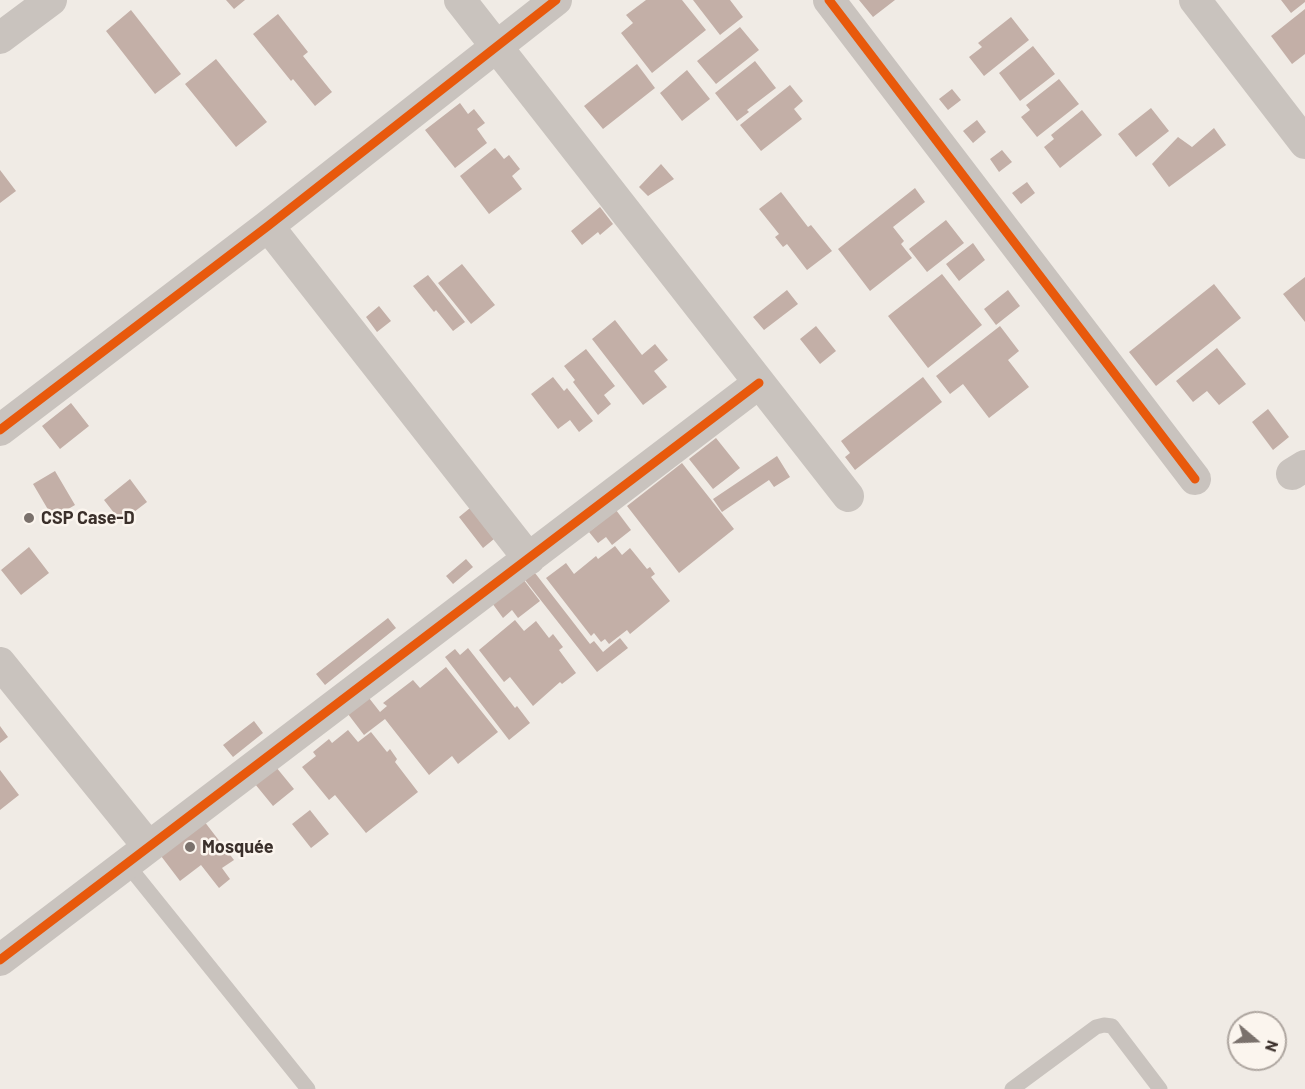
<!DOCTYPE html>
<html>
<head>
<meta charset="utf-8">
<style>
  body { margin:0 }
  #map { position:relative; width:1305px; height:1089px; overflow:hidden; background:#f0ebe5; font-family:Barlow,sans-serif }
  canvas { display:block }
  .north { position:absolute; left:1227px; top:1011px; width:60px; height:60px; box-sizing:border-box; background:#fbf5ee; border:2px solid #aea6a0; border-radius:50%; rotate:109deg; font-size:16px; font-weight:700; line-height:24px; text-align:center; color:#3b302b }
  .north::after { content:''; display:block; margin:auto; width:21px; height:27px; background:#7a716c; clip-path:polygon(50% 0,100% 100%,50% 72%,0 100%) }
</style>
</head>
<body>
<div id="map">
<canvas width="1305" height="1089"></canvas>
<div class="north">N</div>
</div>
<script>
const ctx = document.querySelector('canvas').getContext('2d');
ctx.lineJoin = 'round';
function fill(path, color) {
  ctx.fillStyle = color;
  ctx.fill(path, 'evenodd');
}
function strokePath(path, color, width, dash) {
  ctx.strokeStyle = color;
  ctx.lineWidth = width;
  ctx.lineCap = dash ? 'butt' : 'round';
  ctx.setLineDash(dash || []);
  ctx.stroke(path);
}
function write(font, color, halo, rows, align = 'center') {
  ctx.font = font + ' Barlow,sans-serif';
  ctx.lineWidth = 5;
  ctx.setLineDash([]);
  ctx.textBaseline = 'middle';
  ctx.strokeStyle = halo;
  ctx.fillStyle = color;
  for (const [text, x, y, turn = 0] of rows) {
    ctx.save();
    ctx.translate(x, y);
    ctx.rotate((+turn || 0) * Math.PI / 180);
    ctx.textAlign = isNaN(turn) ? turn : align;
    if (halo) ctx.strokeText(text, 0, 0);
    ctx.fillText(text, 0, 0);
    ctx.restore();
  }
}
const building = new Path2D(`
  M226,0H245L234,9Z
  M646,0H682L706,30L652,73L621,33L633,23L626,15Z
  M693,0H730L743,17L720,35Z
  M859,0H895L873,17Z
  M1281,0H1305V2L1291,13Z
  M1305,9V54L1292,64L1271,36Z
  M131,10L181,74L155,94L106,31Z
  M278,14L308,52L303,56L332,92L315,106L293,79L291,81L253,34Z
  M1011,17L1029,40L984,76L969,57L982,47L978,43Z
  M740,27L759,50L716,84L697,61Z
  M1033,46L1055,74L1020,101L999,73Z
  M216,59L267,122L236,147L185,84Z
  M755,61L776,88L747,110L749,112L737,121L715,93Z
  M637,64L655,88L603,129L584,106Z
  M687,70L710,99L682,121L660,93Z
  M1059,79L1079,104L1037,137L1021,117L1030,110L1026,105Z
  M790,85L803,101L794,109L802,119L761,151L740,125Z
  M952,89L961,100L948,110L939,99Z
  M460,103L468,114L474,109L485,123L477,129L487,143L455,168L425,130Z
  M1151,108L1169,131L1136,157L1118,134Z
  M1082,110L1102,135L1060,168L1044,147L1054,139L1051,135Z
  M977,120L986,132L973,143L963,131Z
  M1214,128L1226,145L1169,187L1152,164L1178,137L1192,147Z
  M495,148L504,159L509,155L520,169L512,176L522,189L489,214L460,176Z
  M1002,150L1012,162L999,172L990,159Z
  M661,164L674,179L648,196L639,187Z
  M0,170L16,191L0,203Z
  M1027,182L1035,193L1021,204L1012,193Z
  M915,188L925,202L893,227L904,241L901,244L912,258L870,291L838,249Z
  M781,192L808,227L811,225L832,251L807,270L787,244L783,247L775,237L779,234L759,209Z
  M600,207L613,224L600,235L598,232L582,245L571,231Z
  M946,220L964,243L927,272L909,249Z
  M973,243L985,260L959,281L946,264Z
  M462,264L495,305L471,324L438,283Z
  M942,274L982,325L928,368L888,316Z
  M428,275L465,322L453,331L436,310L434,312L413,286Z
  M1305,277V322L1283,294Z
  M1214,284L1241,318L1156,386L1129,352Z
  M787,290L798,304L764,330L753,317Z
  M1008,290L1020,306L996,325L984,309Z
  M379,306L391,321L377,332L366,317Z
  M615,320L642,355L655,344L668,360L654,371L667,387L643,405L592,339Z
  M816,326L836,351L820,364L800,339Z
  M1000,326L1019,351L1008,360L1029,387L989,418L963,384L950,394L936,376Z
  M1217,348L1246,384L1219,405L1207,391L1193,402L1176,381Z
  M586,349L615,386L604,395L611,404L598,415L573,382L575,380L564,366Z
  M553,377L564,391L567,388L593,421L579,432L570,420L558,429L531,394Z
  M923,377L942,402L855,470L845,457L850,453L841,441Z
  M71,403L89,426L60,449L42,426Z
  M1268,409L1289,437L1273,450L1252,422Z
  M716,438L740,468L713,489L689,459Z
  M777,456L790,477L774,487L769,480L722,512L713,499Z
  M682,463L734,529L679,573L627,506Z
  M55,471L75,505L53,518L33,484Z
  M130,479L147,502L121,522L104,500Z
  M470,508L494,539L483,548L459,517Z
  M616,510L631,530L612,545L606,537L598,543L589,532Z
  M615,546L622,555L630,548L647,569L650,567L655,574L651,577L670,601L630,634L627,630L609,644L605,639L601,642L594,633L591,636L546,578L566,563L574,574L596,556L598,559Z
  M29,547L49,573L21,595L1,570Z
  M466,559L473,567L453,584L446,576Z
  M535,573L590,644L594,641L603,652L620,638L628,648L597,672L525,580Z
  M523,579L540,601L518,618L512,610L503,618L492,603Z
  M388,618L396,628L325,685L316,674Z
  M515,620L524,631L536,621L549,638L553,634L563,647L559,650L576,673L562,684L560,682L533,706L510,677L504,682L479,650Z
  M468,648L515,708L517,706L530,723L509,740L445,657L455,649L460,655Z
  M446,667L498,732L458,764L452,756L429,775L385,719L364,735L348,714L369,698L380,712L387,706L383,703L413,680L420,688Z
  M254,721L263,733L233,757L223,745Z
  M0,726L8,737L0,743Z
  M348,730L358,742L371,732L387,752L390,749L397,759L395,762L418,792L366,833L335,795L329,800L302,767L316,756L313,752L329,739L332,743Z
  M276,767L294,789L273,806L255,784Z
  M0,770L19,795L0,810Z
  M310,810L329,834L311,848L292,824Z
  M204,821L234,860L222,868L230,879L219,888L201,865L180,881L161,856Z`);
const service = new Path2D(`
  M126,863L308,1089
  M1012,1089L1096,1027L1104,1025L1112,1026L1160,1089`);
const minor = new Path2D(`
  M460,0L848,496
  M829,0L1195,479
  M1195,0L1305,143
  M0,38L51,0
  M268,226L529,559
  M0,430L268,226L556,0
  M1292,474L1305,466
  M0,663L148,846
  M0,960L759,383`);
const cycleway = new Path2D(`
  M829,0L1195,479
  M0,430L268,226L556,0
  M0,960L759,383`);
const markers = [
  [29,518,6,"#7a716c"],
  [190,847,6,"#7a716c"]
];
const poiNames = [
  ["CSP Case-D",41,518],
  ["Mosquée",202,847]
];
fill(building, '#c3afa7');
strokePath(service, '#c9c3be', 15);
strokePath(minor, '#c9c3be', 32);
strokePath(cycleway, '#e8590c', 9);
for (const [x, y, r, color] of markers) {
  const dot = new Path2D();
  dot.arc(x, y, r, 0, 2 * Math.PI);
  ctx.fillStyle = color;
  ctx.fill(dot);
  strokePath(dot, '#fbf5ee', 2);
}
write('bold 18px', '#3b302b', '#fbf5ee', poiNames, 'left');
</script>
</body>
</html>
